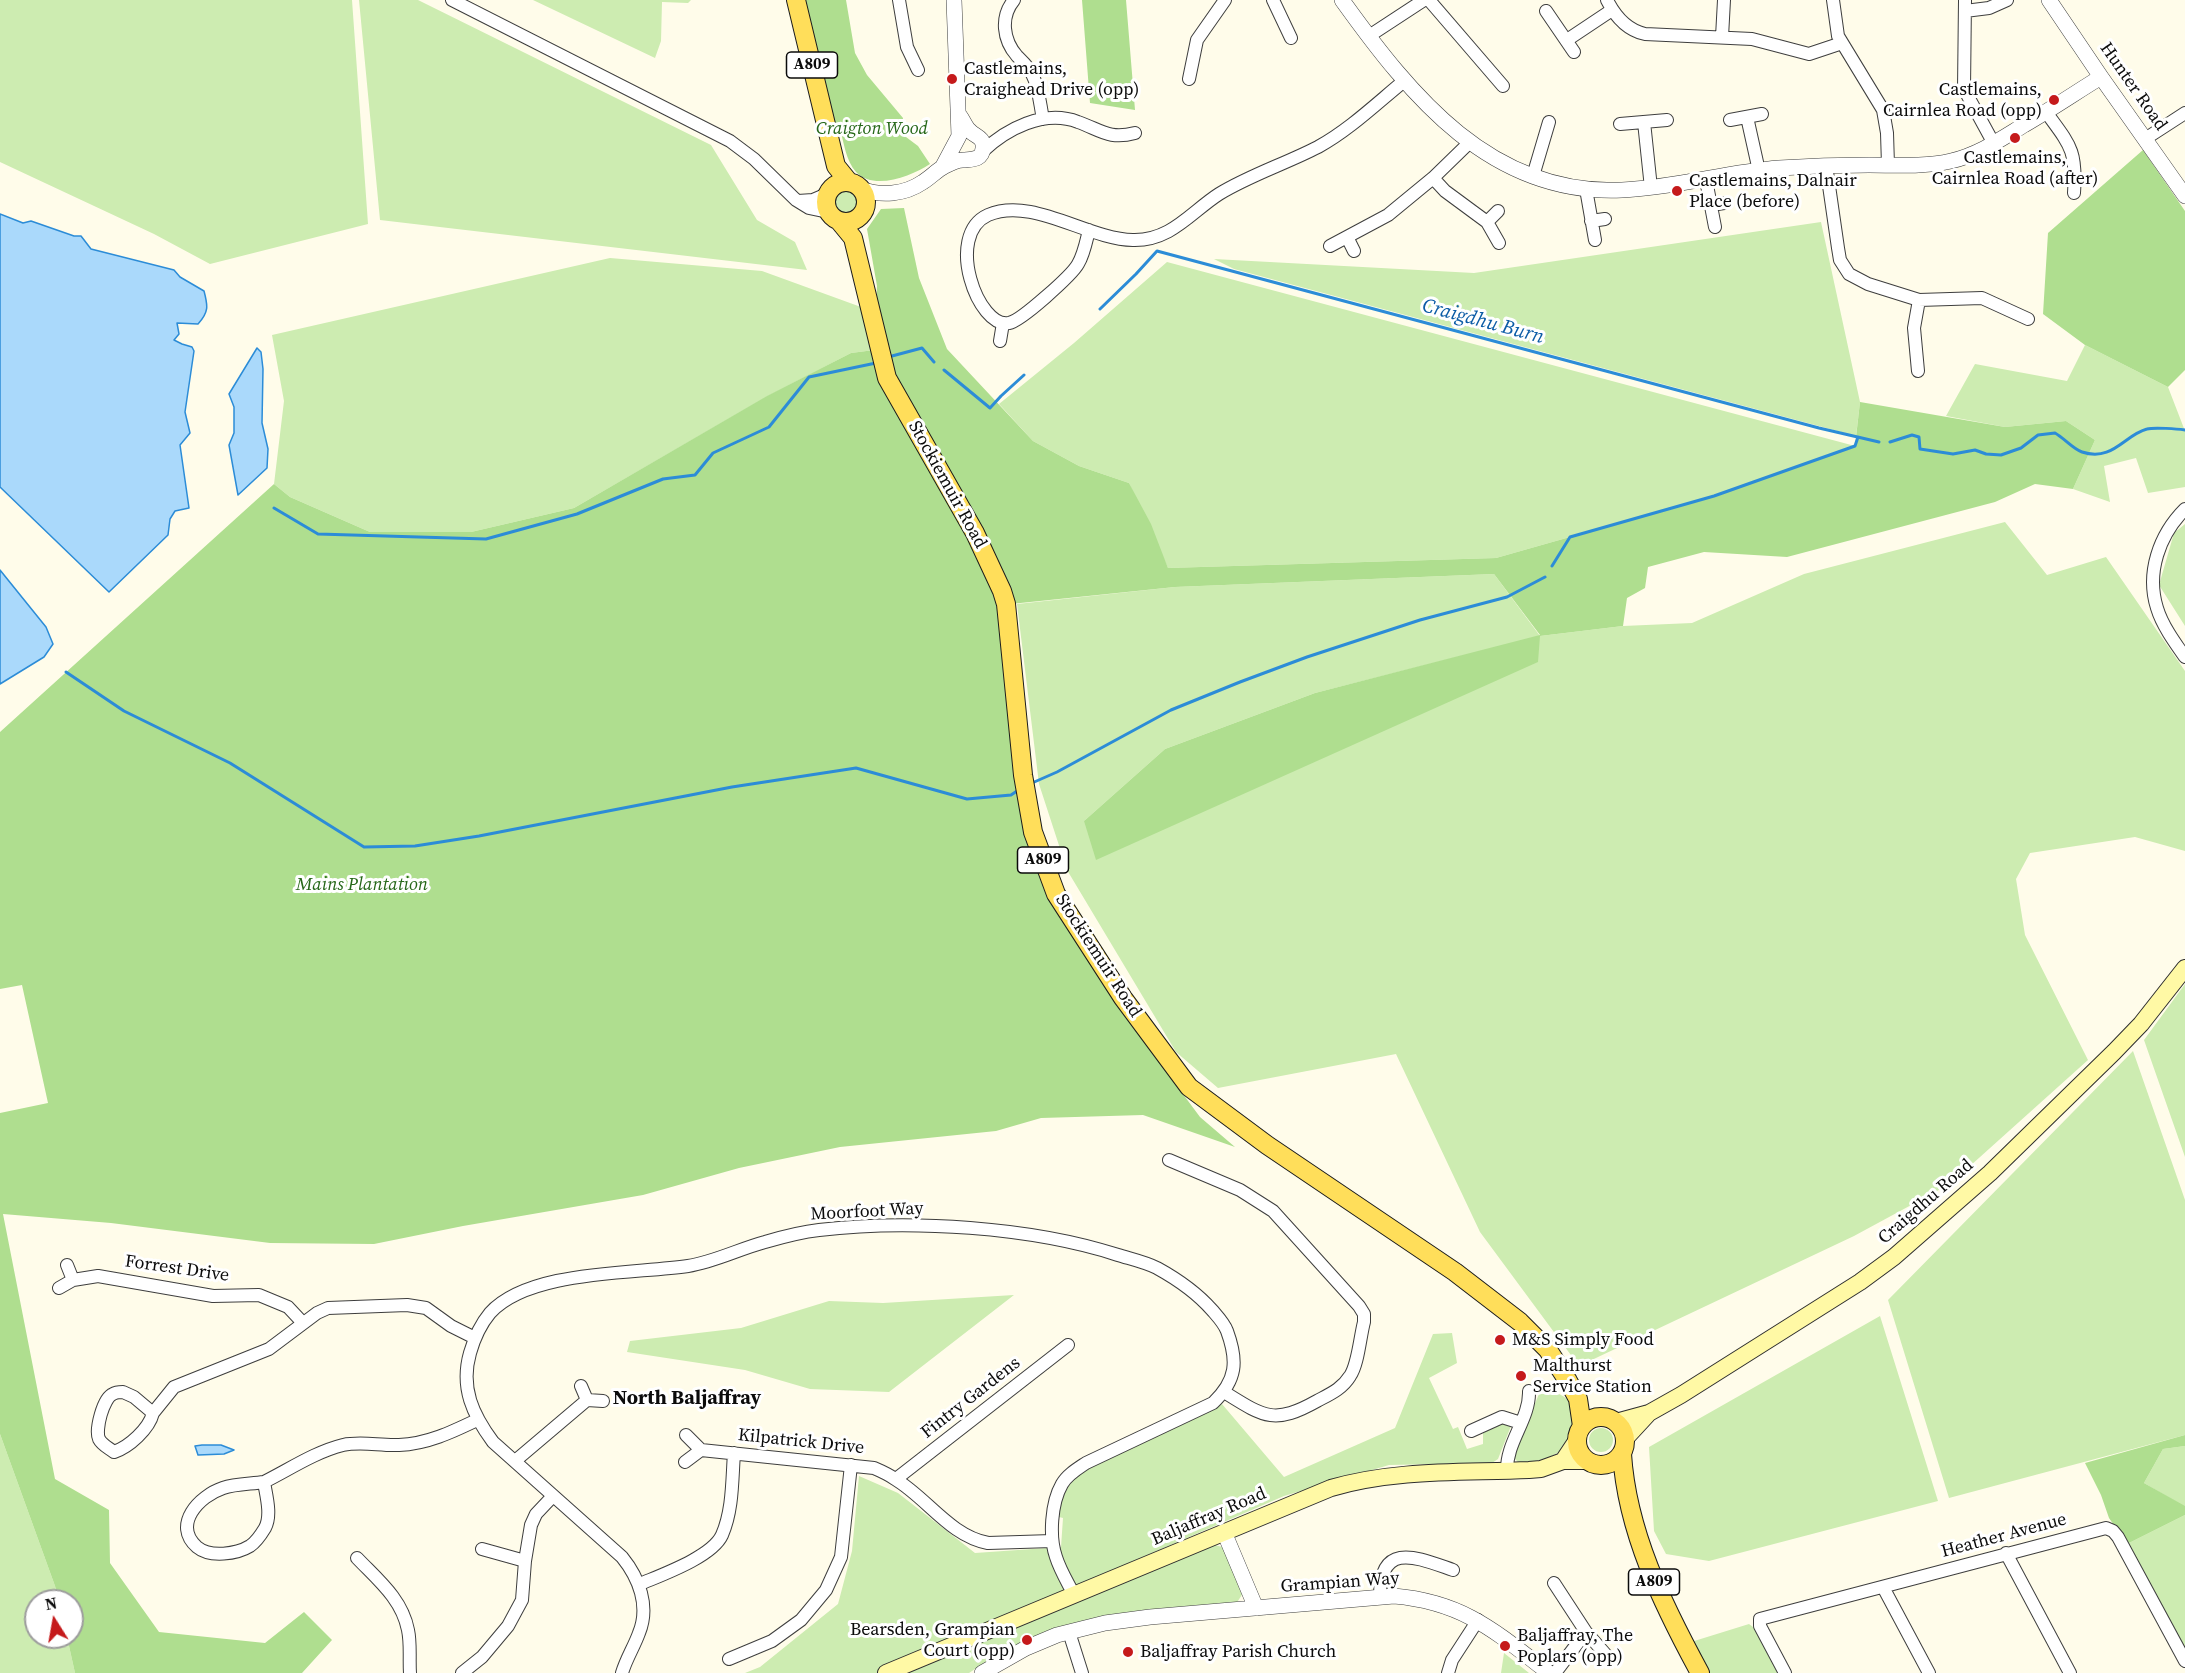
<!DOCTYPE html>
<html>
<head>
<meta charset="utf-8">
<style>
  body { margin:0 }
  #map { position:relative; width:2185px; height:1673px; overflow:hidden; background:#fffcea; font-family:"Source Serif 4",serif }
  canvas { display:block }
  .north { position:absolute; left:24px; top:1589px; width:60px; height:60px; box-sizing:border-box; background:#fff; border:2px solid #9d9d9d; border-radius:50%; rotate:349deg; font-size:16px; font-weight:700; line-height:24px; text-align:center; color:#0b0b0b }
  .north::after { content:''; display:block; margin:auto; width:21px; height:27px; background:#c51a1b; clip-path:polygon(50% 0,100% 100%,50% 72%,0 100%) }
</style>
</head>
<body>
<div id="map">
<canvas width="2185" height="1673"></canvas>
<div class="north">N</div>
</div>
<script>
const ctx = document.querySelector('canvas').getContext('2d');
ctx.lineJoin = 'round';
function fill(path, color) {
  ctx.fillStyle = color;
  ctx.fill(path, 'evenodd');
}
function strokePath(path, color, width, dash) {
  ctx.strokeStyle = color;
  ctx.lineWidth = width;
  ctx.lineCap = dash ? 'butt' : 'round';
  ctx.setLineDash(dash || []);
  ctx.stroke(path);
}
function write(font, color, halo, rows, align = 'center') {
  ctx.font = font + ' "Source Serif 4",serif';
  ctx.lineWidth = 6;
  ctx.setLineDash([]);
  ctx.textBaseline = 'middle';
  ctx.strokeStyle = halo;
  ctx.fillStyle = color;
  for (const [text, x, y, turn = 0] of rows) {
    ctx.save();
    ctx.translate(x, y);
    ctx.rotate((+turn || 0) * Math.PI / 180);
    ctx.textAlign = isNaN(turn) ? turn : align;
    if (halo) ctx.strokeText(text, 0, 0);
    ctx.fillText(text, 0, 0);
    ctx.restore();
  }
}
const green = new Path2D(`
  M0,0H352L368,224L210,264L154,234L0,162Z
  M359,0H418L711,145L757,220L795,242L807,270L380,220Z
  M533,0H691L688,3L662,2L661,41L655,58Z
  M835 202a11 11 0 1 1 22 0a11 11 0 1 1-22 0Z
  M1821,222L1860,402L1856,436L1234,269L1214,259L1474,273Z
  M610,258L762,271L861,307L874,350L851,353L768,396L574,508L471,532H370L290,497L274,484L284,401L272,335Z
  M1167,262L1855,446L1714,496L1496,558L1168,568L1129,483L1079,466L1033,441L999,404L1074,343Z
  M2085,345L2168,387L2185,431V487L2148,493L2136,458L2104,466L2110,502L2073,489L2095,440L2066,421L2005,427L1946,416L1975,364L2067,381Z
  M2005,522L2047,575L2106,557L2185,671V851L2135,837L2030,853L2016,879L2025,935L2088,1060L1950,1184L1854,1236L1579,1366L1480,1232L1396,1054L1218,1088L1176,1052L1067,870L1039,784L1017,604L1175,587L1494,574L1540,636L1623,626L1692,623L1804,574ZM1540,636L1084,821L1165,749L1315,693Z
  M2185,524V626L2159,585L2174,533Z
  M2185,984V1157L2144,1040Z
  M2133,1051L2185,1200V1435L1949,1498L1888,1300Z
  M1014,1295L889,1392L810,1389L745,1370L627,1352L630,1341L741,1328L829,1301L883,1303Z
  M1880,1316L1938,1501L1709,1561L1666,1554L1654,1531L1649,1447Z
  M1452,1333L1457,1363L1429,1378L1453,1429L1458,1427L1467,1449L1483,1444V1433L1503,1422L1511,1426L1498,1459L1492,1463L1389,1465L1284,1496L1085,1582L1211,1544L1226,1548L1245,1590L1236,1604L1022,1643L987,1661L969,1673H745L760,1667L838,1604L852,1551L859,1476L898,1493L975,1553L1061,1547L1063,1518L1059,1517C1062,1493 1068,1481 1089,1468L1222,1404L1284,1477L1395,1428L1433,1334Z
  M1556,1393C1568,1397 1570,1402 1573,1414C1581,1449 1548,1462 1519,1463L1515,1459L1514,1453L1539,1394Z
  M1589 1440a12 12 0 1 1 24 0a12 12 0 1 1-24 0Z
  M0,1434L55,1586L59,1601H36V1637H67L75,1673H0Z
  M2185,1446V1507L2144,1483L2163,1449Z
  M2185,1515V1653L2127,1544Z
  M1749,1624L1757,1630L1780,1673H1710L1691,1642Z
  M1504,1653L1529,1673H1501Z`);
const forest = new Path2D(`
  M805,0H846L855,53L867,75L903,118L902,134L918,146L930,164C912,176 874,191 856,172C846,161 844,143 840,129L834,127Z
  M1082,0H1126L1135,110L1090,103Z
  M2143,150L2185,211V370L2168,387L2085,345L2043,314L2048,233Z
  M904,208L919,278L947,349L1033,441L1079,466L1129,483L1151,524L1168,568L1496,558L1714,496L1855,446L1860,402L2005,427L2066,421L2095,440L2073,489L2035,484L1995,502L1787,557L1704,552L1648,567L1645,588L1627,598L1623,626L1540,636L1538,662L1096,860L1084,821L1165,749L1315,693L1540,635L1494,574L1175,587L1001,605L1043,877L1127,1019L1200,1117L1235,1147L1143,1115L1041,1118L996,1131L840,1147L739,1168L643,1195L463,1226L374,1244L270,1243L111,1223L3,1214L55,1479L109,1510L110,1563L159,1632L265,1643L304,1612L332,1640L302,1673H75L67,1637H72V1601H59L55,1586L0,1434V1113L48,1103L22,985L0,989V732L274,484L290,497L370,532H471L574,508L767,396L851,353L874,350L877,286L867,229L881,209Z
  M2185,1435V1446L2163,1449L2144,1483L2185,1506V1515L2127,1544L2109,1518L2101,1495L2085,1463Z`);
const water = new Path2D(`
  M0,214L23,223L31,221L74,236H81L91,249L174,270L180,277L204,291C208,306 209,312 198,324L177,323L179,334L174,340L182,344L192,347L194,351L185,412L190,433L180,445L189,508L175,511L170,519L168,535L109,592L0,487Z
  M257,348L261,352L263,369L262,423L268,449L267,468L238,495L229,445L234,433V407L229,394Z
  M0,570L46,627L53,644L44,657L0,684Z
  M202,1445H221L234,1450L224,1454L198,1455L195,1446Z`);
const stream = new Path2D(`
  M1100,309L1136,274L1157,251L1819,428L1879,442
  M892,356L922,348L934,362
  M944,370L990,408L1001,396L1024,375
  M1890,442L1912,435L1919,437L1920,449L1953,454L1975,450L1986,454L2001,455L2021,448L2038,435L2055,433C2064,438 2073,449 2082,452C2113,462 2124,435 2147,429C2154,427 2178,429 2185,430
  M274,508L318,534L486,539L577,514L663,479L695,475L713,453L769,427L809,377L876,363
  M1552,566L1570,537L1714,496L1855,446L1858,437
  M66,672L124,711L230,763L364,847L415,846L479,836L732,787L856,768L967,799L1011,795L1017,791
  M1032,783L1057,772L1171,710L1240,682L1307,657L1420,620L1507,597L1545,577`);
const minor = new Path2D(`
  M452,0L730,141L754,159L796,200L809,208L828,212
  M899,0L907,47L918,70
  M1014,0C1000,17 1003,40 1017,56C1023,62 1028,66 1032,74C1039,87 1040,105 1043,119
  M1273,0L1291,38
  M1429,0L1503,86
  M1607,0C1615,16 1627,30 1645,34L1752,39L1809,54L1842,43
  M1833,0L1838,36L1883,110L1887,133L1888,165
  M1965,0L1964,89L1994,144
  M1546,11L1574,52
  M1965,11L1989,8L2007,0
  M1369,36L1424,0
  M1722,37L1724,0
  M1567,40L1612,10
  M1189,79L1197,40L1225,0
  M2046,112C2070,145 2077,150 2074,193
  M1747,117L1759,171
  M1730,120L1762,114
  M1644,122L1651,188
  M1620,124L1667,120
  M2145,139L2185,113
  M982,152C1006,129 1044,109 1078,122C1101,130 1109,140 1135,133
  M1826,165L1838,248L1840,260L1849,274L1868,284L1919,300L1982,298L2028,319
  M1533,176L1549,122
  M1433,178L1445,191L1487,222L1499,243
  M1706,180L1715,227
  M1586,189L1595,240
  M798,201L813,200L827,194
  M1711,205L1724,203
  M1591,221L1605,219
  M1487,222L1498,211
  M1089,230C1086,242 1084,254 1078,264C1072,275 1021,321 1009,323C978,329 944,235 988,215C1032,196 1087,239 1133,240C1171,241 1191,212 1219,194C1250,175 1285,164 1318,147C1349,130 1376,104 1404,81
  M1347,237L1354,251
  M1330,246L1388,215L1433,178L1469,143
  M1000,341L1003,323
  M1918,371L1914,328L1919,300
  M2185,509C2159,535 2146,573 2157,608C2162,625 2175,643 2185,657
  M1169,1160L1240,1190L1273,1211L1359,1306L1364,1314V1322C1360,1337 1358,1365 1350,1376C1342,1389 1330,1394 1317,1401C1274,1425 1264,1417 1224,1392
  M67,1265L73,1280
  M59,1288L73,1280L98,1276L213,1296L259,1295L288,1307L303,1323
  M581,1386L587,1400
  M123,1392L134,1397L153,1413C149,1429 129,1447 114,1452C109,1448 102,1445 99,1439C95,1430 103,1398 113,1394C116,1392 119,1392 123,1392Z
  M153,1413L174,1387L269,1349L317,1313L328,1308L407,1305L426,1308L451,1326L475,1338
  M1471,1431L1502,1417L1521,1423
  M686,1435L701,1450L874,1468C881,1471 888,1474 895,1479C927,1498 950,1536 988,1543L1052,1541
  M515,1461L587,1400L603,1401
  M685,1462L701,1450
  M1507,1471C1506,1442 1530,1419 1529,1391
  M896,1479L1068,1345
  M264,1482C266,1495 272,1515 265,1528C262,1533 256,1542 250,1546C237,1554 210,1558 197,1547C172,1525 199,1496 223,1488C235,1484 251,1484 264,1482Z
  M264,1482C290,1469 315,1452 343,1445C362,1441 380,1446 399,1445C427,1444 452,1432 477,1420
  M482,1549L525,1561
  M2006,1553L2070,1673
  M357,1558C378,1580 402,1599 408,1630C411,1644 409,1659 410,1673
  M1554,1583L1586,1632L1607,1656
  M640,1584C661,1575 712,1557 722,1535C733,1510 732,1480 734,1453
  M1883,1587L1929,1673
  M1380,1596C1380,1540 1418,1558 1453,1570
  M1069,1632L1082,1673
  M729,1659L772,1641L801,1620L826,1590L841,1557L851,1465
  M462,1673L482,1657L508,1626L522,1600L525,1561L531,1525L536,1514L553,1496
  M622,1673C626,1659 634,1647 639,1633C650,1606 639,1578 622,1557L493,1442C473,1415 460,1388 470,1353C474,1339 480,1325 490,1313C529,1270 633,1274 688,1266C714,1262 739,1249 765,1242C782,1237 801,1232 819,1230C909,1219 1032,1227 1118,1255C1131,1259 1145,1262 1157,1268C1177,1279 1197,1293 1212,1310C1218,1317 1224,1323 1227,1331C1238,1361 1237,1380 1213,1403L1086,1463C1077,1469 1067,1475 1062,1484C1051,1503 1049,1537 1056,1557C1060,1570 1068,1583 1074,1595
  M1448,1673L1452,1660L1478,1620
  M1555,1673L1586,1632
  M1785,1673L1760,1626V1619L2106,1528L2113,1531L2118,1537L2185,1661`);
const tertiary = new Path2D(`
  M1342,0C1411,96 1491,196 1622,190C1675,188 1726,172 1779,168C1809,166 1839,165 1869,165C1896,165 1925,167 1951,161C1978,155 2001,139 2024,125C2050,110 2075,93 2101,77
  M2049,0L2101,77L2185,196
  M943,166L959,136L954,0
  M861,189C881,196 904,195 923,182C931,177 937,170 945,166C949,164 958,160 963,160C971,159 982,161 983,148C984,137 976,137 970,131C966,128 963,120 960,116
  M1224,1532L1256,1608
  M982,1673L1026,1648L1057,1635L1105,1623L1150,1617L1394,1596C1464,1602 1496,1632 1549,1673`);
const secondary = new Path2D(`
  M1616,1422L1649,1413L1681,1395L1860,1282L1894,1257L1990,1173L2114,1052L2141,1024L2185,968
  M1625,1439L1649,1413
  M1563,1461L1577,1440
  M886,1673L1331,1488C1397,1469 1462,1473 1529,1470L1541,1469L1563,1461H1588`);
const primary = new Path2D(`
  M796,0L836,166L849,182
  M826 202a20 20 0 1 1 40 0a20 20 0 1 1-40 0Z
  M839,221L853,238L887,378L975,533L1002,591L1006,604L1023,775L1033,832L1056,894L1123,998L1189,1087L1267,1145L1455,1272L1520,1322L1548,1350L1568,1381L1578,1399L1582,1426
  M1577 1441a24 24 0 1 1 48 0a24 24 0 1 1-48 0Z
  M1622,1454C1627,1532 1663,1605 1700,1673`);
const markers = [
  [952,79,6,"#c51a1b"],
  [2054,100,6,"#c51a1b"],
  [2015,138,6,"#c51a1b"],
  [1677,191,6,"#c51a1b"],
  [1500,1340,6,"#c51a1b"],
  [1521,1376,6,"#c51a1b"],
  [1027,1640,6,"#c51a1b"],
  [1505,1646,6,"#c51a1b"],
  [1128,1652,6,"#c51a1b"]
];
const shields = [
  [812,65,51],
  [1043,860,51],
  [1654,1582,51]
];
const shieldNames = [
  ["A809",812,65],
  ["A809",1043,860],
  ["A809",1654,1582]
];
const poiNames = [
  ["Castlemains,",964,69],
  ["Craighead Drive (opp)",964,90],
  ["Castlemains,",2042,90,"right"],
  ["Cairnlea Road (opp)",2042,111,"right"],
  ["Castlemains,",2015,158,"center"],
  ["Cairnlea Road (after)",2015,179,"center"],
  ["Castlemains, Dalnair",1689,181],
  ["Place (before)",1689,202],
  ["M&S Simply Food",1512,1340],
  ["Malthurst",1533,1366],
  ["Service Station",1533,1387],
  ["Bearsden, Grampian",1015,1630,"right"],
  ["Court (opp)",1015,1651,"right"],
  ["Baljaffray, The",1517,1636],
  ["Poplars (opp)",1517,1657],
  ["Baljaffray Parish Church",1140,1652]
];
const streetNames = [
  ["Hunter Road",2133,87,55],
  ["Stockiemuir Road",947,485,61],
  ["Stockiemuir Road",1098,956,57],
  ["Craigdhu Road",1926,1202,-41],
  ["Moorfoot Way",867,1212,-3],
  ["Forrest Drive",177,1269,8],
  ["Fintry Gardens",971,1398,-38],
  ["Kilpatrick Drive",801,1442,6],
  ["Baljaffray Road",1209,1517,-23],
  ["Heather Avenue",2004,1536,-15],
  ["Grampian Way",1340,1583,-4]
];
const parkNames = [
  ["Craigton Wood",872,129],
  ["Mains Plantation",362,885]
];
const waterNames = [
  ["Craigdhu Burn",1483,322,15]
];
const neighbourhoodNames = [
  ["North Baljaffray",687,1399]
];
fill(green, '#cdecb1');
fill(forest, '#afde8f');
fill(water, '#aad9fb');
strokePath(water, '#2c8cd7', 1.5);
strokePath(stream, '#2c8cd7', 3);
strokePath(minor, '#3e3e3e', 14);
strokePath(tertiary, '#3e3e3e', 16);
strokePath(secondary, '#2d2d2d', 18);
strokePath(primary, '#1c1c1c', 20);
strokePath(minor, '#fff', 12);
strokePath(tertiary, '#fff', 15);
strokePath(secondary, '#fff9a5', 16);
strokePath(primary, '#ffde5a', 18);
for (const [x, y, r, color] of markers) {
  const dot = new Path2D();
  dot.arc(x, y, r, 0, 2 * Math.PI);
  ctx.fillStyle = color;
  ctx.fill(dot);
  strokePath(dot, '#fff', 2);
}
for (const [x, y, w] of shields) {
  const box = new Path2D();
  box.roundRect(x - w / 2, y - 13, w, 26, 4.5);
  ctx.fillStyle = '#fff';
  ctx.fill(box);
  strokePath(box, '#0b0b0b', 1.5);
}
write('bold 16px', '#0b0b0b', null, shieldNames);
write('18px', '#0b0b0b', '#fff', poiNames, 'left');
write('18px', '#0b0b0b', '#fff', streetNames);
write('italic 18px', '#256718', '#fff', parkNames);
write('italic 20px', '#0c5ca6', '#fff', waterNames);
write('bold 20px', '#0b0b0b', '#fff', neighbourhoodNames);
</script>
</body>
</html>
